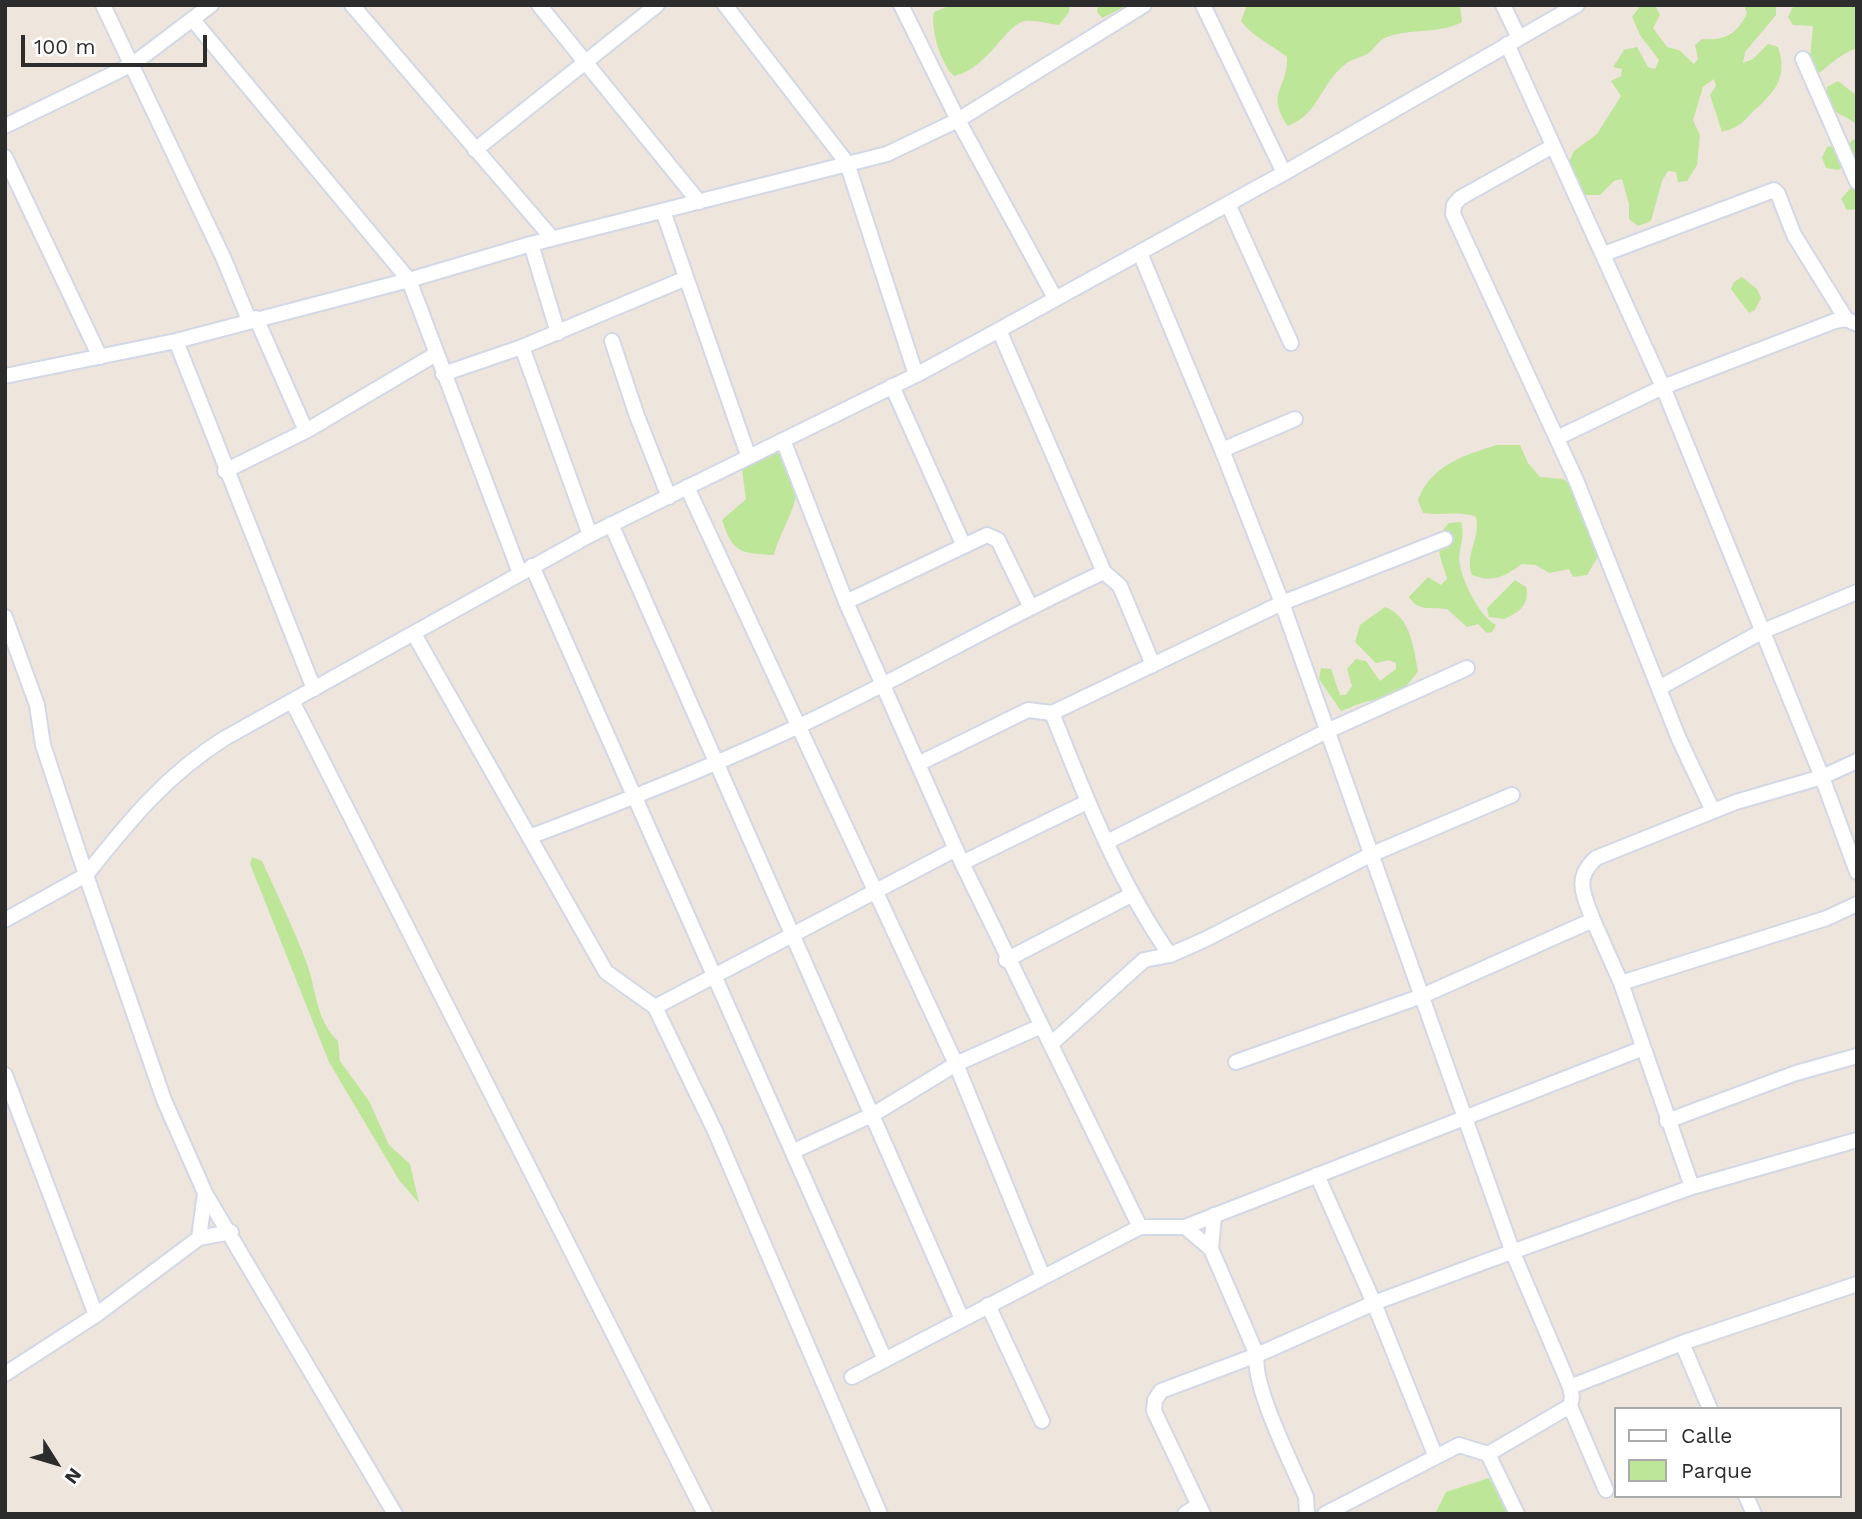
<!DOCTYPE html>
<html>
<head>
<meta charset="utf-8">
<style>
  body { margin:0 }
  #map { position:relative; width:1862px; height:1519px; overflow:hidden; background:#eee5dd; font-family:"Work Sans",sans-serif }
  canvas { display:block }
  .frame { position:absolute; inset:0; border:7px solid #2c2c2c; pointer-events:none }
  .legend { position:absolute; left:1614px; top:1407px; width:228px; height:91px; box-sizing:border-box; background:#fff; border:2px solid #ababab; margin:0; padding:9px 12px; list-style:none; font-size:21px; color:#2c2c2c }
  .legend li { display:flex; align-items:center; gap:14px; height:35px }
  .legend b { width:35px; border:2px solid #ababab }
  .north { position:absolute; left:21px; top:1428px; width:70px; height:70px; -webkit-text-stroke:5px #fff; paint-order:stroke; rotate:127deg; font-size:19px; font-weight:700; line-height:28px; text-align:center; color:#2c2c2c }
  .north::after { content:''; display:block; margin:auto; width:24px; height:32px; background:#2c2c2c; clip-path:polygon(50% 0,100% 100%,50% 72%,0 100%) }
  .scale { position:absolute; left:21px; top:35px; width:186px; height:32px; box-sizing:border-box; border:4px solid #2c2c2c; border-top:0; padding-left:9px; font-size:21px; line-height:24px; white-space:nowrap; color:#2c2c2c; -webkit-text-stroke:5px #fff; paint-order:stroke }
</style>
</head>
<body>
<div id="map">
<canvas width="1862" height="1519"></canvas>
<div class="frame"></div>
<ul class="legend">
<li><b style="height:9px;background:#fff"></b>Calle</li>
<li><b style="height:19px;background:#bde698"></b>Parque</li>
</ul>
<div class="north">N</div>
<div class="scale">100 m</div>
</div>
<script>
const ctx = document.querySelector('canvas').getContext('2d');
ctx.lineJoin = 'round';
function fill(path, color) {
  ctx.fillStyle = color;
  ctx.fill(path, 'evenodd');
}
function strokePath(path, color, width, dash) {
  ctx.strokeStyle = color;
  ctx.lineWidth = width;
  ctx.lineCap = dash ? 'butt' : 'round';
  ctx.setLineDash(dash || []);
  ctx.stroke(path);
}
const green = new Path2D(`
  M951,5H1070L1069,12L1059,25C1049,24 1035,20 1026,21C1005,23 990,68 954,76C941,65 930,28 934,12Z
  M1098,5H1128L1102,18L1097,12Z
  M1247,5H1460L1462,22C1440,34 1412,28 1387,37C1379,39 1374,50 1367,54C1360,58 1352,59 1347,63C1320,82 1321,113 1288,126C1265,92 1288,90 1287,57C1271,44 1254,38 1241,21Z
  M1641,5H1655L1660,15L1653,28L1667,47L1679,50L1694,64L1698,59L1695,45L1702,39C1725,41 1737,34 1747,13L1744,5H1776V15L1745,52L1743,63L1753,59L1768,44L1778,47C1787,74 1778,89 1758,107C1743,120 1744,126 1722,132L1710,95L1716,86L1714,79L1703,87L1693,120L1700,135L1697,165L1687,181L1678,182L1676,172L1668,171L1662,181L1651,221L1638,226L1629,219V204L1622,179L1614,181L1600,195H1585L1568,164L1574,151L1597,134L1621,96L1611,81L1621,76L1622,69L1613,67L1624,50L1637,47L1648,67L1655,69L1659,60L1640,35L1632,17Z
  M1794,5H1857V48C1837,55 1826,70 1808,80L1813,26L1793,25L1788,17Z
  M1838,81L1857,96V125C1847,116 1836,114 1826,104L1827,87Z
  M1857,137V158L1838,170L1826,168L1822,158L1827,147L1849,143Z
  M1857,181V209L1847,210L1841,199Z
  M1742,277L1757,289L1761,298L1755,310L1749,313L1731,289L1734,282Z
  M1497,445H1520L1528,463L1540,477L1563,479L1583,492L1606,543L1587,575L1573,577L1569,569L1549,573L1536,565L1522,564C1504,577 1493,583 1472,575C1464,555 1481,538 1476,517C1460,510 1441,516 1423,513L1418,500C1430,466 1464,455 1497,445Z
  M776,451C816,491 787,510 774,555C741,553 733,554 722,520L746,499L742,469L759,455Z
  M1461,522C1466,538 1457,550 1460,565C1463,583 1480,617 1496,625L1492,632L1487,633L1478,624L1467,627L1447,609C1432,607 1418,612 1409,597L1428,577L1441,585L1447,579C1442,559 1430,541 1449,523Z
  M1515,580L1526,587C1530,604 1519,613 1504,619L1489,617L1487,608Z
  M1385,607C1411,617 1413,646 1418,671C1400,698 1390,695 1362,703C1355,705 1348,709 1341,711L1319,679L1321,668L1331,669L1340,695H1346L1352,686L1347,669L1356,659L1366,661L1380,681L1396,669V663L1389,660L1376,663L1355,642L1360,625Z
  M252,857L262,861C277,894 293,927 306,961C317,990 315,1019 338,1041L340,1061L369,1101L389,1145L410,1164L419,1203L399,1180L329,1062L250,864Z
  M1489,1478L1511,1514H1435L1446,1492Z`);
const street = new Path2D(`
  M103,5L223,257L249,320
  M352,5L552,238
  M539,5L699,202
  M725,5L847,163L916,375
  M901,5L958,120L1055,298
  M1203,5L1284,173
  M1503,5L1518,36
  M193,20L409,280L520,573
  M1507,44L1663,387L1822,777L1857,872
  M1803,59L1857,182
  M5,126L133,64L211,5
  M1553,146L1460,198L1454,205L1453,214L1576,480L1679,739L1713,811
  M475,150L657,5
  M5,157L100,357
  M1228,204L1291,343
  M663,211L748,455
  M531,244L558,333
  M1140,253L1222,450L1282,603L1513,1253L1570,1387L1572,1397L1570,1406L1606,1490
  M1604,254L1774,190L1778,194L1794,235L1846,319
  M256,318L306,431
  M999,330L1104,572L1120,586L1153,665
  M176,341L314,689
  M612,341L637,416L669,497
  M522,347L590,535
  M443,374L522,347L684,279
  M5,376L176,341L409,280L531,244L887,154L958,120L1144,5
  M892,386L963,544
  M1557,438L1663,387L1835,321L1846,319L1857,324
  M783,440L846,602L962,863L1140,1227
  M1222,450L1295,419
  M225,471L306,431L436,354
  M687,487L956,1064L1043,1277
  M611,524L962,1319
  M532,566L885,1360
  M846,602L987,535L998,540L1030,606
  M5,617L37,705L43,745L86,875L5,920
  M414,634L606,972L655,1007L715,1131L880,1514
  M1659,688L1761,632L1857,592
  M292,701L705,1514
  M1052,713L1282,603L1445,539
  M920,763L1028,710L1052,713C1085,796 1118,881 1170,955
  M529,837C620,803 711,767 799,726C902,678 1000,620 1104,572
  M1107,842L1325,732L1467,668
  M962,863L1087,802
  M1593,920C1584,895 1573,879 1596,858L1736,802L1822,777L1857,761
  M1006,960L1131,895
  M1621,983L1827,918L1857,904
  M655,1007L956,849
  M1051,1044L1144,960L1170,955L1206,939L1370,855L1512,795
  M1236,1062L1422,996L1593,920L1621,983L1692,1187
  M5,1075L96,1315
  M1667,1121L1796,1073L1857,1056
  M794,1151L874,1114L956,1064L1039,1027
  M1317,1175L1374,1303L1435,1455
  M1185,1227L1211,1249L1257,1355C1251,1384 1293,1466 1306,1497L1307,1514
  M199,1238L205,1193
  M1211,1249L1214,1215
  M988,1305L1042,1421
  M1682,1343L1710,1409
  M5,1374L96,1315L199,1238L231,1232
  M852,1377L1140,1227H1185L1641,1049
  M1570,1387L1682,1343L1857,1284
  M1488,1454L1570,1406
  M1746,1496L1754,1514
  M395,1514L205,1193L164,1100L86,875C129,821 166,775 225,738L590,535L916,375L999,330L1284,173L1577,5
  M1185,1514L1199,1505
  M1203,1514L1154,1411L1155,1400L1161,1391L1257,1355L1374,1303L1484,1262L1692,1187L1857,1140
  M1325,1514L1459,1445L1488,1454L1517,1514`);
fill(green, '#bde698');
strokePath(street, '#d2d8e5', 18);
strokePath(street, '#fff', 14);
</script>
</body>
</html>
